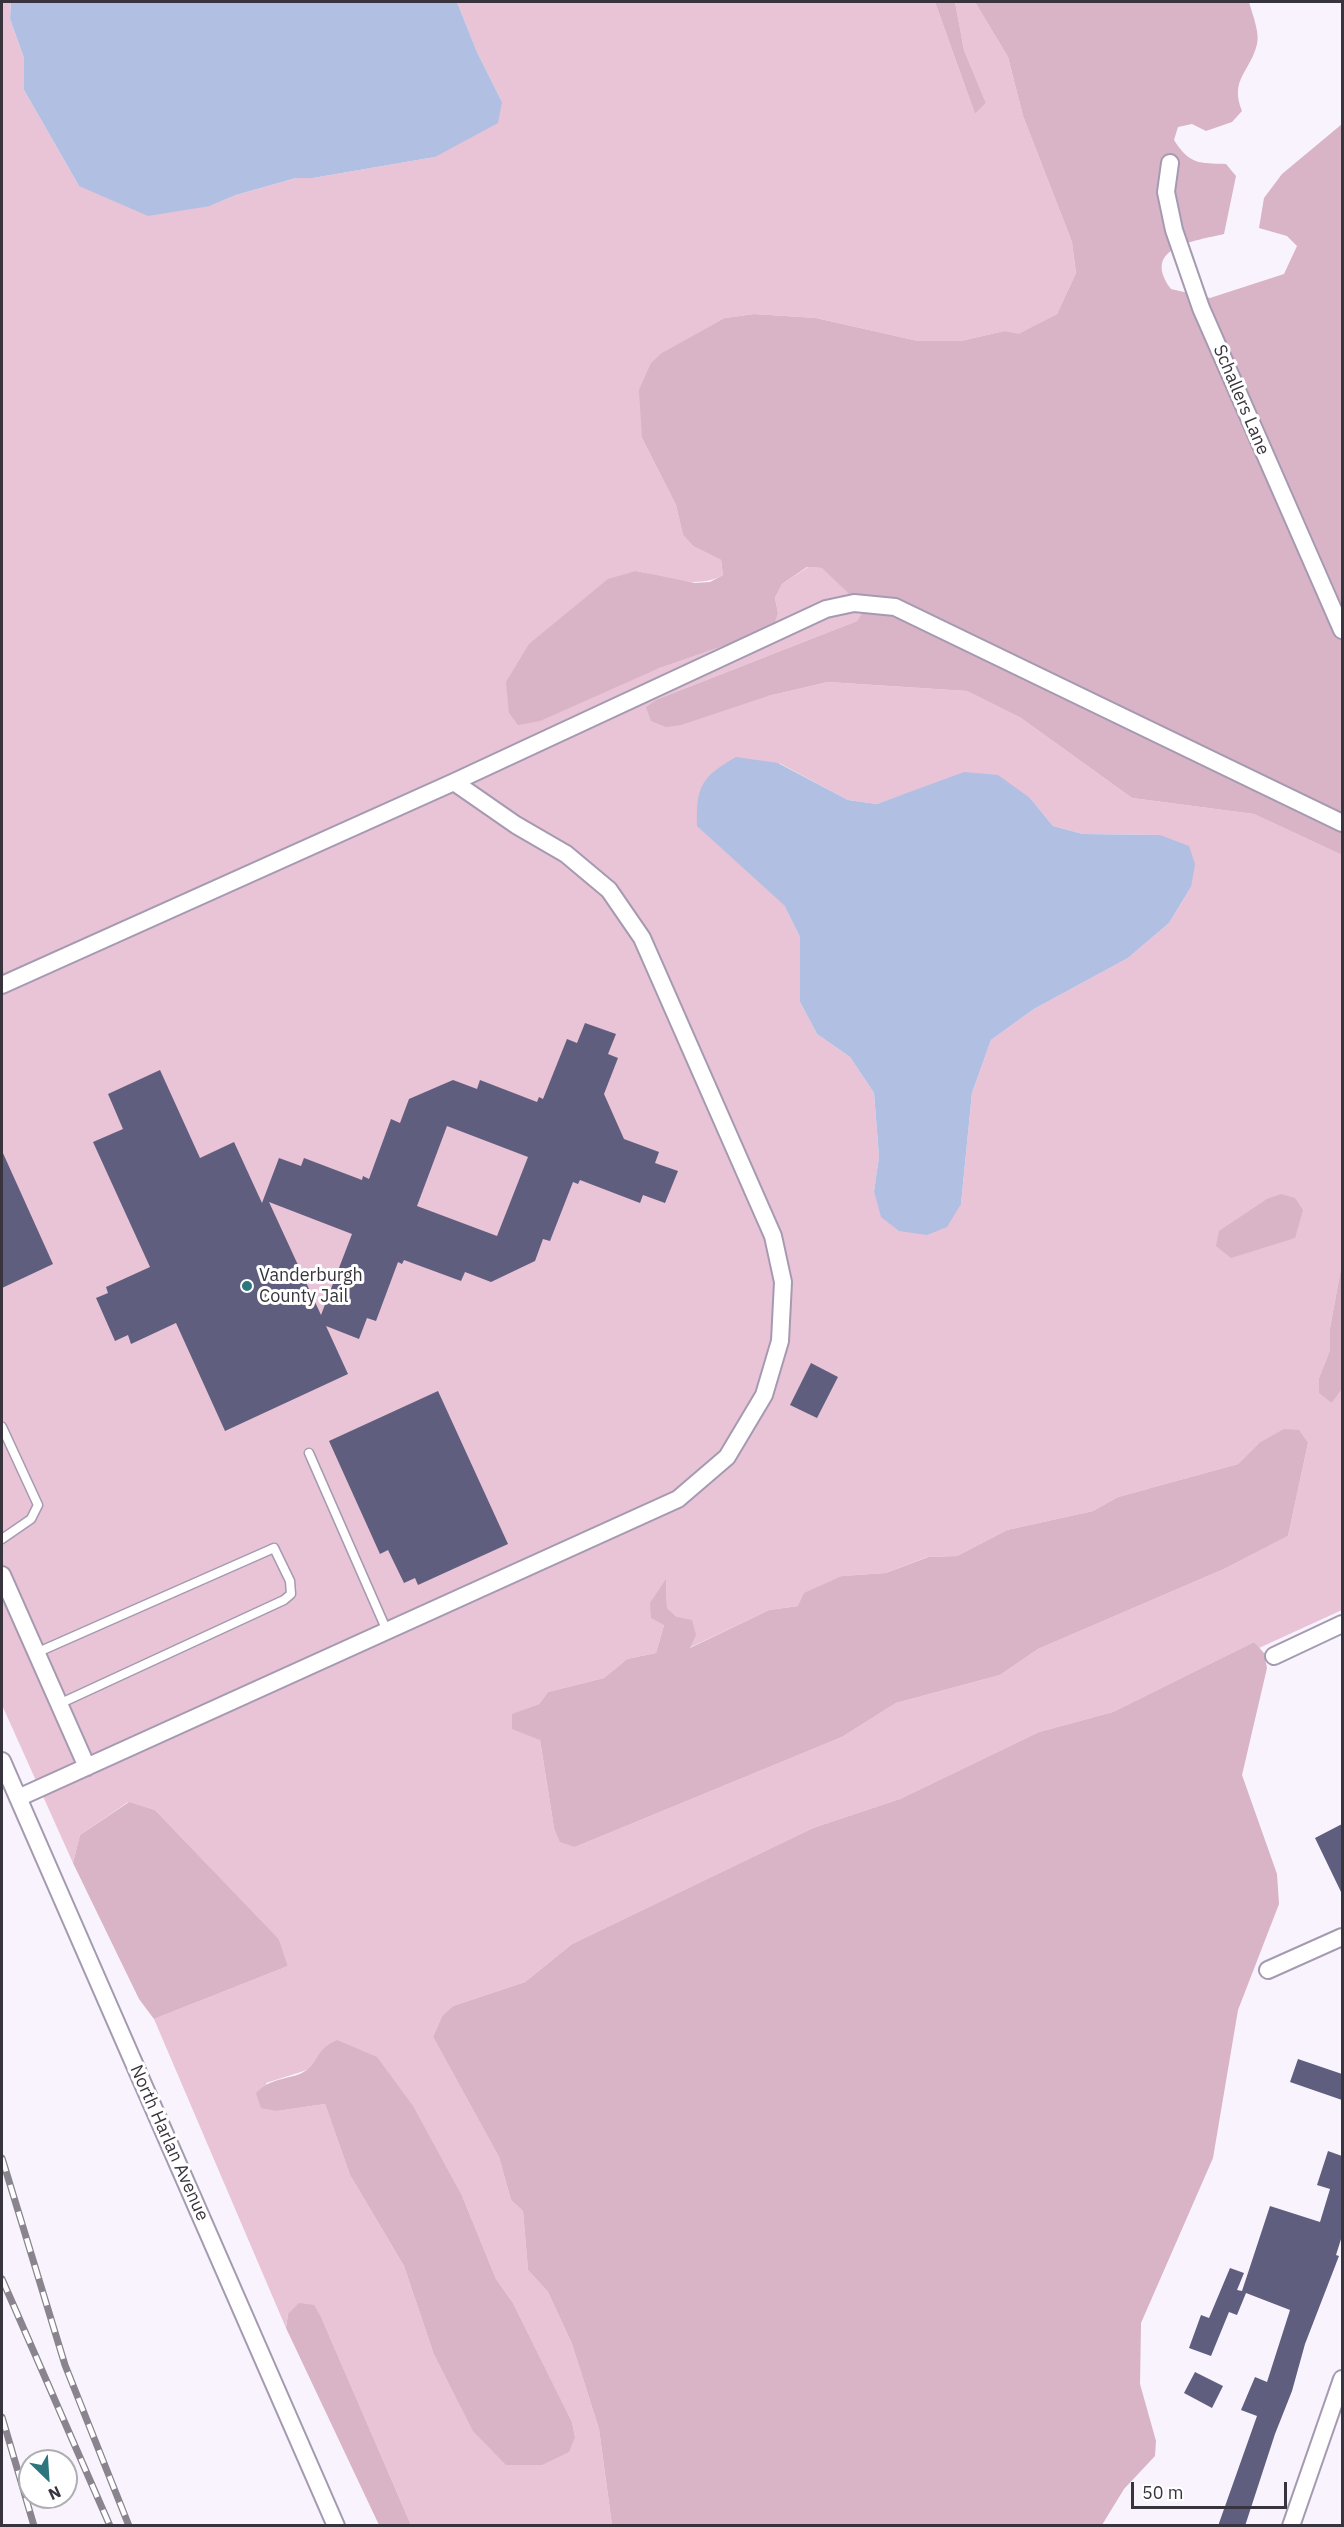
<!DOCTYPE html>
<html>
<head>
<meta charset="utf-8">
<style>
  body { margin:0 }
  #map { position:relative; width:1344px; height:2527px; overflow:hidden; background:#f8f3fd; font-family:"IBM Plex Sans",sans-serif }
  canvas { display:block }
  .frame { position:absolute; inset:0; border:3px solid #38343d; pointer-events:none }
  .north { position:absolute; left:18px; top:2449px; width:60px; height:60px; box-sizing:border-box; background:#fff; border:2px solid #afaeb1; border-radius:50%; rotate:155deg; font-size:16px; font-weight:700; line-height:24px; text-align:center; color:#38343d }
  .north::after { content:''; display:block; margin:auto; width:21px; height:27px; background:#2e767e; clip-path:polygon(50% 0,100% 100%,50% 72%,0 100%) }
  .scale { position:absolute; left:1131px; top:2482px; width:156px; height:27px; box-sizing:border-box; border:3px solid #38343d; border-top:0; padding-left:8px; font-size:18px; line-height:21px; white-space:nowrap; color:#38343d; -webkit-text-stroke:4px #fff; paint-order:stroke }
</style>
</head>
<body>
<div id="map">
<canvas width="1344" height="2527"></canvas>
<div class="frame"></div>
<div class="north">N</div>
<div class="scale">50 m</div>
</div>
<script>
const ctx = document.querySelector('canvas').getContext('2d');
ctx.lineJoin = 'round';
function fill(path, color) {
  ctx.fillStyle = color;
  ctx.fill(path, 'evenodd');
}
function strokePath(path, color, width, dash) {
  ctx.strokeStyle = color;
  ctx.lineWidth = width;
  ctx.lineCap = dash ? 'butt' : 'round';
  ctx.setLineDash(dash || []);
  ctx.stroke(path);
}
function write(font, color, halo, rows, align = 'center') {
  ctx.font = font + ' "IBM Plex Sans",sans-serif';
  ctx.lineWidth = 6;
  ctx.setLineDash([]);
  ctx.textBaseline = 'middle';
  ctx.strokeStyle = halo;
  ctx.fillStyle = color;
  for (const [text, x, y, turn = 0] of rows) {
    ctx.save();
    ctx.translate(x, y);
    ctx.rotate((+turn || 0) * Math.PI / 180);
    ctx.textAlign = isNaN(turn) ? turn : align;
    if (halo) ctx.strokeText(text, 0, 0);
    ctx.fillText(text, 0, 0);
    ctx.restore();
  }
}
const green = new Path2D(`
  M2,2H11L10,19L24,58V90L79,186L210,206L236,195L296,178H313L435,157L502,102L477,52L457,2H935L975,114L986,103L964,50L955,2H975L1008,57L1023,116L1072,242L1076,273L1057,314L1019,335L1004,331L961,341H918L816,318L754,314L725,318L642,438L676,505L683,535L693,546L721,560L723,575C696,590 665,577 636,571L657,669L758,634L778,613L775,598L782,584L808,567L823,568L866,609L857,621L658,699L768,696L828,682L967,691L1021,718L1132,798L1254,814L1342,855V1263L1330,1328V1350L1319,1378L1332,1403L1342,1389V1610L1259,1648L1254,1642L1113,1712L1039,1732L900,1799L813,1828L572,1944L525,1982L453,2006L442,2016L433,2037L499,2157L511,2200L523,2211L528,2270L548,2292L572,2344L599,2429L612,2525H411L322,2319L288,2314L286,2328L154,2019L288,1966L279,1939L155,1810L128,1802L80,1835L73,1863L2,1705ZM779,763L848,800L877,804L906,794L1030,798L1053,826L1083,834L1160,835L1191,887L1169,923L1128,958L1034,1009L991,1040L972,1093L961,1204L874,1191L879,1157L874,1093L850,1057L817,1034L800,1002V937L784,905ZM1259,1443H1308L1288,1536L1224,1569L1038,1649L1000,1675L896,1703L842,1737L575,1847L554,1828L540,1740L513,1714L539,1704L548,1692L604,1678L627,1659L656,1653L664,1625L666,1580L667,1608L677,1617L689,1648L769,1610L798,1606L842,1576L886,1573L927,1557L957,1556L1007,1530L1093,1511L1118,1497L1238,1464ZM307,2070L463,2198L496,2279L513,2303L572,2422L575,2437L433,2352L404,2266L350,2175L325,2104L277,2111L266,2083Z`);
const forest = new Path2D(`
  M935,2H955L964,50L986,103L975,114Z
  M975,2H1249C1252,13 1260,33 1257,44C1251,71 1229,79 1242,111L1232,122L1206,131L1192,124L1178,127L1174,140C1190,165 1199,163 1226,164L1236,176L1224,234C1195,241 1140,247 1171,289L1210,298L1284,274L1297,246L1287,236L1259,228L1264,198L1282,174L1342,124V855L1254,814L1132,798L1021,718L967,691L828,682L768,696L681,725L666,727L651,721L646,707L658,699L857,621L865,609L822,568L807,567L782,584L775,598L778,613L773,627L758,634L657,669L540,721L518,725L509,713L506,682L529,644L608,579L636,571L695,583L710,582L723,575L721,560L693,546L683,535L676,505L642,438L639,390L651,363L662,353L725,318L754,314L816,318L918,341H961L1004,331L1019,334L1057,314L1076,273L1072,242L1023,116L1008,57Z
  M1281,1194L1295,1198L1303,1210L1295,1238L1231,1258L1216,1246L1219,1231L1267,1199Z
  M1342,1263V1389L1332,1403L1319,1393V1378L1330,1350V1328Z
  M1284,1429L1299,1430L1308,1443L1288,1536L1224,1569L1038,1649L1000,1675L896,1703L842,1737L575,1847L560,1842L554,1828L540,1740L512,1729V1714L539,1704L548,1692L604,1678L627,1659L656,1653L664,1625L651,1618L650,1603L666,1579L667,1608L677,1617L692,1620L696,1635L690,1648L769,1610L798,1606L804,1593L842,1576L886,1573L928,1557L957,1556L1007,1530L1093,1511L1118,1497L1238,1464L1259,1443Z
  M1254,1642L1264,1653L1267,1668L1242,1775L1277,1874L1279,1904L1238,2010L1213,2158L1141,2323L1140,2384L1156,2441L1155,2456L1124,2489L1102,2525H612L599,2429L572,2344L548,2292L528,2270L523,2211L511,2200L499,2157L433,2037L442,2016L453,2006L525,1982L572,1944L813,1828L900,1799L1039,1732L1113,1712Z
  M129,1802L155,1810L279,1939L288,1966L154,2019L139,1999L73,1863L80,1835Z
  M337,2040L377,2057L413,2106L463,2198L496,2279L513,2303L572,2422L575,2437L569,2452L542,2465H506L473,2431L433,2352L404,2266L350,2175L325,2104L277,2111L261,2108L256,2093C274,2075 291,2081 307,2070C320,2060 315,2050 337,2040Z
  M299,2303L314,2305L322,2319L411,2525H379L286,2328L288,2314Z`);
const water = new Path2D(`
  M11,2H457L477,52L502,102L498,123L435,157L313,178H296L236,195L210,206L148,216L79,186L24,90V58L10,19Z
  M736,757L778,763L848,800L877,804L964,772L998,775L1030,798L1053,826L1083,834L1160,835L1189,846L1195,864L1191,887L1169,923L1128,958L1034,1009L991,1040L972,1093L961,1204L947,1227L927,1235L899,1231L881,1217L874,1191L879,1157L874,1093L850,1057L817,1034L800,1002V937L784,905L697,826C696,785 702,777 736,757Z`);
const building = new Path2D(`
  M585,1023L616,1034L608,1054L618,1058L604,1094L624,1139L659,1152L655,1163L678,1171L665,1203L643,1195L640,1203L580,1180L578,1184L573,1182L550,1241L543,1239L535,1261L491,1282L465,1272L461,1281L404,1260L402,1264L398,1262L376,1321L367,1318L359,1339L326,1326L348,1374L225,1431L176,1323L131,1344L128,1335L115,1341L96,1298L108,1293L106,1287L150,1267L93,1142L123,1129L108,1094L160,1070L200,1158L234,1142L262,1203L279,1158L301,1166L304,1158L362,1180L363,1176L369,1179L391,1119L400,1123L409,1099L453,1080L477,1089L480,1080L537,1102L539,1097L543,1099L567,1039L577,1043ZM447,1126L528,1157L497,1236L417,1206ZM269,1202L352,1234L321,1315L298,1265Z
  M2,1151L53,1264L2,1288Z
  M811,1363L838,1377L817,1418L790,1405Z
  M438,1391L508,1544L418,1585L415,1578L404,1583L388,1550L380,1554L329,1441Z
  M1342,1824V1894L1315,1838Z
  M1298,2059L1342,2074V2100L1290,2082Z
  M1328,2151L1342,2156V2236L1336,2255L1339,2256L1305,2344L1292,2391L1275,2434L1245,2526H1218L1257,2416L1241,2410L1255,2377L1267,2382L1290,2310L1246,2293L1237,2315L1229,2312L1211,2356L1189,2348L1201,2315L1209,2318L1230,2268L1244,2273L1237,2290L1242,2291L1270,2206L1320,2222L1330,2189L1317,2185Z
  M1195,2372L1223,2386L1212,2408L1184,2393Z`);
const lane = new Path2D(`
  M2,1427L38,1505L31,1519L2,1539
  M309,1453L387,1631
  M36,1653L274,1548L290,1581L291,1594L284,1600L59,1704`);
const street = new Path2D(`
  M1170,163L1166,192L1174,230L1201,308L1342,630
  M2,985L454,782L826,609L854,603L895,607L1342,823
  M2,1575L87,1767
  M1274,1656L1342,1624
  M2,1761L336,2526
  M18,1798L678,1499L727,1457L764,1395L780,1341L783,1282L773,1236L642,938L609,890L566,854L516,825L454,782
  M1268,1970L1342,1937
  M1291,2526L1342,2379`);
const rail = new Path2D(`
  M2,2158L65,2365L129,2526
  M2,2279L110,2526
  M2,2417L34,2526`);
const markers = [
  [247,1286,6,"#2e767e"]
];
const streetNames = [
  ["Schallers Lane",1241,400,67],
  ["North Harlan Avenue",169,2143,66]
];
const poiNames = [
  ["Vanderburgh",259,1276],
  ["County Jail",259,1297]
];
fill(green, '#e9c3d6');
fill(forest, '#d9b3c6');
fill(water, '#b1c0e2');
fill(building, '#5f5e7e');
strokePath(lane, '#a59ab1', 11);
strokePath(street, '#a59ab1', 20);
strokePath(lane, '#fff', 8);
strokePath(street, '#fff', 16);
strokePath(rail, '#89848e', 7);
strokePath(rail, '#fff', 4.5, [14]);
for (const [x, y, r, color] of markers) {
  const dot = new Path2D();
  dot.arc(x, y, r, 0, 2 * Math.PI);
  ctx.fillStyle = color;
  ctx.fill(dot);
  strokePath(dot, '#fff', 2);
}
write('18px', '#38343d', '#fff', streetNames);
write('18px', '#38343d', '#fff', poiNames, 'left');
</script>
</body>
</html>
